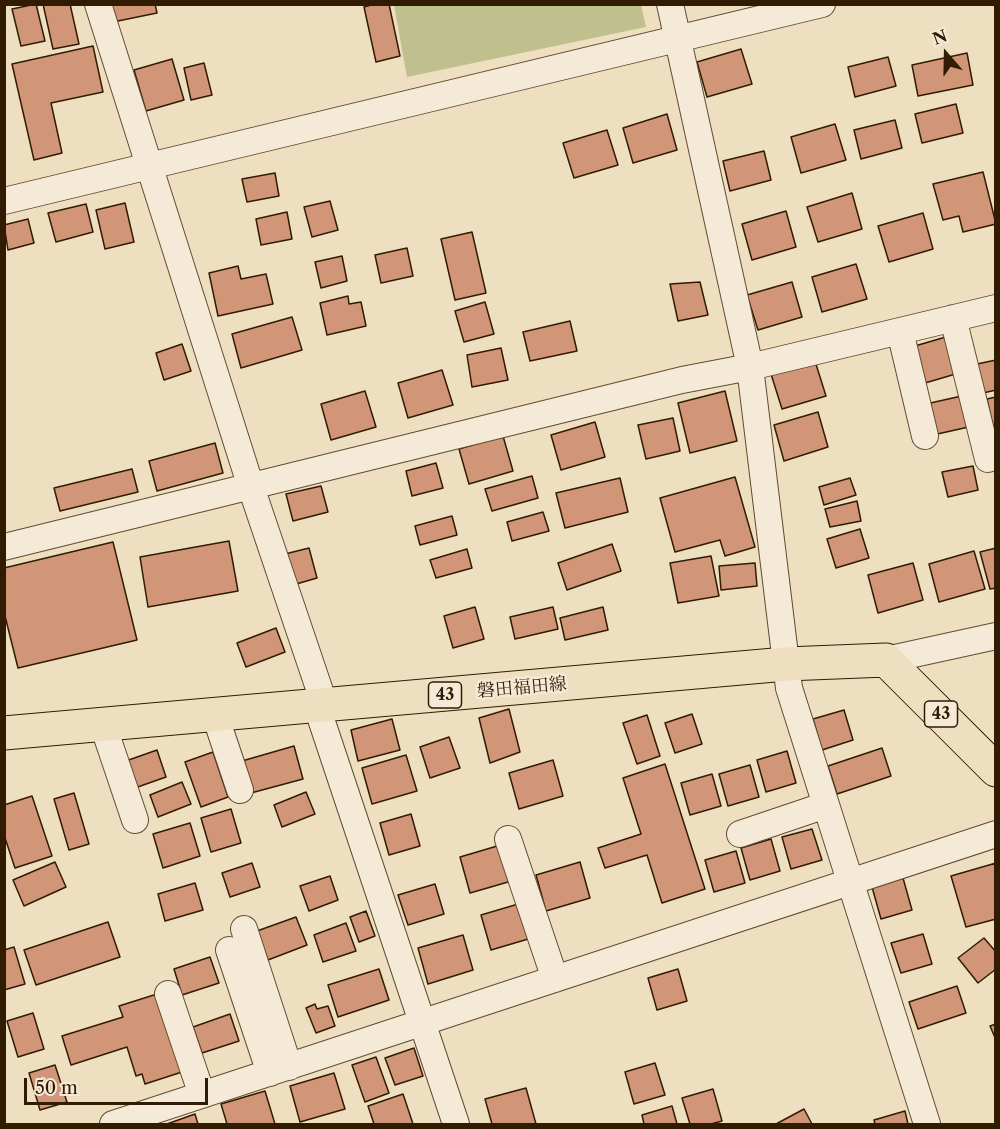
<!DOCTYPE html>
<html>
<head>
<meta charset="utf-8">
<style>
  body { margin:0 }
  #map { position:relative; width:1000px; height:1129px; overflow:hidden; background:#efdfc1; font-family:"Libre Caslon Text",serif }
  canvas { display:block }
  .frame { position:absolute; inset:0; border:6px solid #311b03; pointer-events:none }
  .north { position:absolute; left:916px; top:24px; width:60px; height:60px; -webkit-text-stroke:4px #f5ead7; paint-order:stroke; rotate:340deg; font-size:16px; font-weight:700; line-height:24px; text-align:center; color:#311b03 }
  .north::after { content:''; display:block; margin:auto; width:21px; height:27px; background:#311b03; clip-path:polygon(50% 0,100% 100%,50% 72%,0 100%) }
  .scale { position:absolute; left:24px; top:1078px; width:184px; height:27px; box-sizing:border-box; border:3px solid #311b03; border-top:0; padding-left:8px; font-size:18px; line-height:21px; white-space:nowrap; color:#311b03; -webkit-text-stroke:4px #f5ead7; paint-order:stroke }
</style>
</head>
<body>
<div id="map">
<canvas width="1000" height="1129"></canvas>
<div class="frame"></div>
<div class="north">N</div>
<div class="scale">50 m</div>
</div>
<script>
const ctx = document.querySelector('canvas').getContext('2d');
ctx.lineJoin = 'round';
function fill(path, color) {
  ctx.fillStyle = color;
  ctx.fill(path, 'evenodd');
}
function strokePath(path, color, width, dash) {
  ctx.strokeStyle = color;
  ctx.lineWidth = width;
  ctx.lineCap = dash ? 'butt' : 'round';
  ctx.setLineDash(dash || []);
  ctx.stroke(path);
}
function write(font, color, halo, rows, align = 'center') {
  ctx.font = font + ' "Libre Caslon Text","Noto Serif JP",serif';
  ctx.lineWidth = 4.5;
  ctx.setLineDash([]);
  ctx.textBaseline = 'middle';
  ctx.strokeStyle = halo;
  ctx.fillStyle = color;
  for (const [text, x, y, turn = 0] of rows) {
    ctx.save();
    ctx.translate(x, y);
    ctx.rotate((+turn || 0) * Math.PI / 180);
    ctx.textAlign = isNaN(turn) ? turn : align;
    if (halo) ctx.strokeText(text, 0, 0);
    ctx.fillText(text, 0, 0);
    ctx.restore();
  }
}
const green = new Path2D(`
  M394,5H641L646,27L407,77Z`);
const building = new Path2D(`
  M36,4L45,41L21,46L12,9Z
  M43,4H70L79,44L53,49Z
  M110,4H155L157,13L113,22Z
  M375,4H389L400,56L376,62L364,7Z
  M93,46L103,92L51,103L62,153L34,160L12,64Z
  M741,49L752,84L707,97L697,62Z
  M967,53L973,85L918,96L912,65Z
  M888,57L896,86L855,97L848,67Z
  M172,59L184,100L146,111L134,70Z
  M204,63L212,95L191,100L184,68Z
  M956,104L963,133L922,143L915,114Z
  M667,114L677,150L633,163L623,128Z
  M895,120L902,148L861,159L854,130Z
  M835,124L846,160L801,173L791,137Z
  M607,130L618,165L574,178L563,143Z
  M764,151L771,180L730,191L723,161Z
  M983,172L996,224L963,232L959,216L943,220L933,184Z
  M275,173L279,196L247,202L242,179Z
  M852,193L862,229L818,242L807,207Z
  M330,201L338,230L312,237L304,207Z
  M125,203L134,242L105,249L96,210Z
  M86,204L93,232L56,242L48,213Z
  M786,211L796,247L752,260L742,224Z
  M287,212L292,239L261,245L256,219Z
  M923,213L933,249L889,262L878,226Z
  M28,219L34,243L8,250L4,225Z
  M472,232L486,293L455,300L441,239Z
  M407,248L413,276L381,283L375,255Z
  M342,256L347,281L321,288L315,262Z
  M856,264L867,299L822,312L812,277Z
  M238,266L241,279L266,274L273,304L218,316L209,273Z
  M700,282L708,315L678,321L670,284Z
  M792,282L802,317L758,330L747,295Z
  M348,296L349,304L361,302L366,326L327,335L320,303Z
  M485,302L494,334L464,342L455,311Z
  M292,317L302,350L241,368L232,334Z
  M570,321L577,351L530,361L523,332Z
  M949,336L959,373L925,383L915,346Z
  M182,344L191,371L164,380L156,353Z
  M501,348L508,380L472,387L467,355Z
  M996,360V390L983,393L977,364Z
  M815,361L826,396L782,409L771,374Z
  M442,370L453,405L408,418L398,383Z
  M365,391L376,427L331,440L321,404Z
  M725,391L737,441L690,453L678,403Z
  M966,395L973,426L933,435L926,404Z
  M996,397V428H993L987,399Z
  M818,412L828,447L784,461L774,425Z
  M673,418L680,451L646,459L638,425Z
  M595,422L605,457L561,470L551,435Z
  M503,436L513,471L469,484L459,449Z
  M215,443L223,473L157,491L149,461Z
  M436,463L443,488L412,496L406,471Z
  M973,466L978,490L948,497L942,472Z
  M132,469L138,492L60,511L54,488Z
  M532,476L538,498L492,511L485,489Z
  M735,477L755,547L725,556L720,540L675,552L660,498Z
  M620,478L628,512L565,528L556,493Z
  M850,478L856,495L824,505L819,487Z
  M321,486L328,512L293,521L286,494Z
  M857,501L861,521L830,527L825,509Z
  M543,512L549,531L512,541L507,522Z
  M452,516L457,535L420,545L415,526Z
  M860,529L869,558L836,568L827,539Z
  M229,541L238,591L148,607L140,557Z
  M113,542L137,640L18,668L4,612V568Z
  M612,544L621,571L567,590L558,563Z
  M309,548L317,578L293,585L285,554Z
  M996,548V588L990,589L980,552Z
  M467,549L472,568L436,578L430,560Z
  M974,551L985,589L939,602L929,564Z
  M711,556L719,596L678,603L670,563Z
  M755,563L757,586L721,590L719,566Z
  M913,563L923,600L878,613L868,575Z
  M475,607L484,639L453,648L444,616Z
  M553,607L558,629L515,639L510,617Z
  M603,607L608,630L565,640L560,618Z
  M276,628L285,652L246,667L237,643Z
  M509,709L520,752L490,763L479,718Z
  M844,710L853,740L822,750L813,719Z
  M692,714L702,744L675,753L665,723Z
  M647,715L660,756L637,764L623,723Z
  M392,719L400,750L358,761L351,730Z
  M449,737L460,768L430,778L420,747Z
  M294,746L303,779L251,793L242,761Z
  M882,748L891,776L837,794L828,766Z
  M157,750L166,777L132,789L123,762Z
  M787,751L796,783L766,792L757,760Z
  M213,752L228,797L201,807L185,762Z
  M406,755L417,791L372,804L362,768Z
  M553,760L563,796L519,809L509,773Z
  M665,764L705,889L662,903L647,855L605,868L598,848L641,834L623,778Z
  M750,765L759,797L728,806L719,774Z
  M712,774L721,806L690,815L681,783Z
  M182,782L191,804L158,817L150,795Z
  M306,792L315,814L282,827L274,805Z
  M74,793L89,844L69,850L54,799Z
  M32,796L52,856L15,868L4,835V805Z
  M231,809L241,843L211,852L201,818Z
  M411,814L420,846L389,855L380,823Z
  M190,823L200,856L163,868L153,834Z
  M812,829L822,860L791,869L782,837Z
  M771,839L780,871L750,880L741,848Z
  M504,844L515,880L470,893L460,857Z
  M736,851L745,883L714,892L705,860Z
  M55,862L66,887L24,906L13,880Z
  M580,862L590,898L546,911L536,875Z
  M252,863L260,887L230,897L222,873Z
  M996,863V919L966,927L951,876Z
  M330,876L338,900L309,911L300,886Z
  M903,878L912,910L881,919L872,887Z
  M195,883L203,910L165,921L158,894Z
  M435,884L444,914L408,925L398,895Z
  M525,902L535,937L491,950L481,915Z
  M366,911L375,936L359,942L350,917Z
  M296,917L307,945L268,960L257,931Z
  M108,922L120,957L36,985L24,950Z
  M346,923L356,951L323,962L314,935Z
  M923,934L932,964L901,973L891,943Z
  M463,935L473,970L428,984L418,948Z
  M984,938L996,952V969L978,983L958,958Z
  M14,947L25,984L4,990V950Z
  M210,957L219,983L182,995L174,969Z
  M379,969L389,1000L338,1017L328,985Z
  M678,969L687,1001L657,1010L648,978Z
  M957,986L966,1013L918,1029L909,1002Z
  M157,994L182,1072L145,1084L142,1074L136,1076L127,1047L71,1065L62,1036L123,1017L119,1006Z
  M315,1004L317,1009L328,1006L335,1026L316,1033L306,1008Z
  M33,1013L44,1049L18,1057L7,1021Z
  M230,1014L239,1041L202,1053L193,1027Z
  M996,1024V1040L990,1026Z
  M414,1048L423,1076L395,1085L385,1058Z
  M376,1057L389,1093L365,1102L352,1065Z
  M655,1063L665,1095L634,1104L625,1072Z
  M55,1065L67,1102L40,1110L29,1073Z
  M334,1073L345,1109L300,1122L290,1086Z
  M526,1088L536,1124H492L485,1099Z
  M713,1089L722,1121L711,1124H690L682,1098Z
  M265,1091L275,1124H227L221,1104Z
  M403,1094L413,1124H374L368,1106Z
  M672,1106L677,1124H644L642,1115Z
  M804,1109L812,1124H776Z
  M905,1111L908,1124H875L874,1120Z
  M195,1114L198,1124H167Z`);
const minor = new Path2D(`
  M98,4L251,487L325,706
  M670,4L750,367L789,688L927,1124
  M4,201L822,4
  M953,318L988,459
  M900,331L925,436
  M4,547L682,380L750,367L996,308
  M886,660L996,636
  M317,707L456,1124
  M215,715L240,790
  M103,725L135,820
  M740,834L826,805
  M508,839L555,979
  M244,929L289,1067
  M229,950L270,1073
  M168,994L202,1095
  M113,1124L996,834`);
const major = new Path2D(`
  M4,733L786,664L886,660L996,770`);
const shields = [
  [445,695,33],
  [941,714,33]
];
const shieldNames = [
  ["43",445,695],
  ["43",941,714]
];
const streetNames = [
  ["磐田福田線",522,688,-5]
];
fill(green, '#c0c08e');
fill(building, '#d19678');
strokePath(building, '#311b03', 1.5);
strokePath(minor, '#604c32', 28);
strokePath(major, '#311b03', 35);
strokePath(minor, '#f5ead7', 26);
strokePath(major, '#efdfc1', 33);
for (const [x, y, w] of shields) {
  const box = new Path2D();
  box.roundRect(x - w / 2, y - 13, w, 26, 4.5);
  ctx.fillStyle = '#f5ead7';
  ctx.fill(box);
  strokePath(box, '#311b03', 1.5);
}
write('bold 16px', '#311b03', null, shieldNames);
write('18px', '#311b03', '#f5ead7', streetNames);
</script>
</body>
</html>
